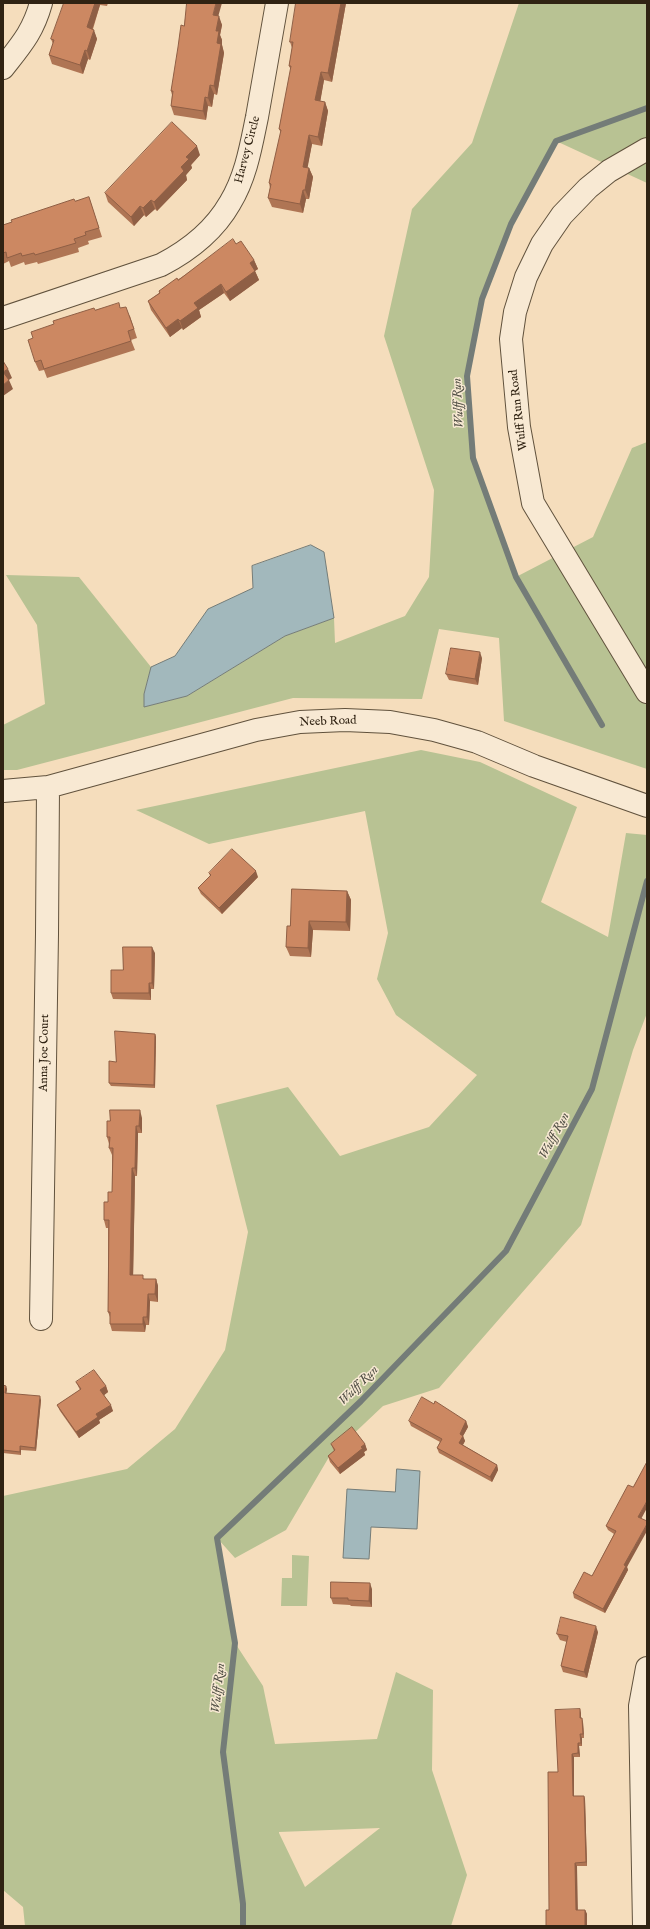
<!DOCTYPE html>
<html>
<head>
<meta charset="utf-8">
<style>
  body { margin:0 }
  #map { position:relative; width:650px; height:1929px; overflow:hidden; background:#f5ddbc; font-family:"IM FELL English",serif }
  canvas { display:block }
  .frame { position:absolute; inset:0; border:4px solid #302313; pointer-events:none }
</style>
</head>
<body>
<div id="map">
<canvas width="650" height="1929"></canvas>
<div class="frame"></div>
</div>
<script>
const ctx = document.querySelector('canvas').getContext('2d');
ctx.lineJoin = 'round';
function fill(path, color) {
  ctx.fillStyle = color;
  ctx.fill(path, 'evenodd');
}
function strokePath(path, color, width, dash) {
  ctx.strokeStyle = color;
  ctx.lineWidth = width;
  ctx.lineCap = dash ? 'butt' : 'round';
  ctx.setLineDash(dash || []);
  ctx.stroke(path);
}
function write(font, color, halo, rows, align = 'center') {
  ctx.font = font + ' "IM FELL English",serif';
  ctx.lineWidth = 3;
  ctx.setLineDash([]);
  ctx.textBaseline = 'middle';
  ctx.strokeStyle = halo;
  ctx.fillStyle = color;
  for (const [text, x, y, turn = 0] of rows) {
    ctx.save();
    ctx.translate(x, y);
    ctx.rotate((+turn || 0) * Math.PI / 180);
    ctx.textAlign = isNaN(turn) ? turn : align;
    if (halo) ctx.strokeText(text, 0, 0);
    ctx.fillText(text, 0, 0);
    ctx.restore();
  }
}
const green = new Path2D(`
  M519,3H647V183L556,141L511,224L482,299L467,376L473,458L516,577L593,537L632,448L647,442V769L504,721L499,638L439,629L422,699L293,698L17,770H3V725L45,704L37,625L6,575L79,577L151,667L144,694V707L187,696L285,636L334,618L335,643L405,616L429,577L434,490L384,336L412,209L472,143Z
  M421,750L480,762L577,807L541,902L608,937L626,833L647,835V1013L633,1050L581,1225L439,1388L383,1406L329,1457L286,1530L235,1558L218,1539L235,1643L263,1686L275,1744L377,1739L396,1672L433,1690L432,1770L467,1875L451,1926H25L23,1907L3,1890V1496L127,1469L175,1429L225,1350L248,1232L216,1105L288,1087L340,1156L429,1127L477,1075L396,1015L377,979L388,933L365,811L209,844L136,810ZM380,1828L305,1887L279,1833V1832Z
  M292,1555L309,1556L307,1606H281L282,1578H292Z`);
const water = new Path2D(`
  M311,545L324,552L334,618L285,636L187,696L144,707V694L151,667L175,656L208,609L253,588L252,566Z
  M397,1469L420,1471L417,1529L371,1527L369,1559L343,1558L347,1489L395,1492Z`);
const stream = new Path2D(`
  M602,725L516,577L473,458L467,376L482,299L511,224L556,141L647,108
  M243,1926V1904L223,1752L235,1643L217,1538L361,1401L506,1251L592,1089L647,881`);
const minor = new Path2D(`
  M3,68C21,45 33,32 41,3
  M647,149L609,171L588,188L562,215L542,244L526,277L515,312L511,339L519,427L533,503L647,692
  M3,318L161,265C188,251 214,231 230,203C246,177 251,146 257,117C264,79 270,41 277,3
  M3,791L48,787L256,730L300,722L345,720L390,722L434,730L477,742L534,766L647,806
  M41,1319L47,934L48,787
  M644,1926L640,1706L647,1668`);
const wall = new Path2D(`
  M64,3H108L107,6L100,5L93,29L97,39L90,60L88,59L83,74L52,64L49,55L53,44L51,39Z
  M296,3H346L332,82L324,80L320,101L325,102L328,111L322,146L312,144L307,168H309L313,177L309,199H306L303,213L272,207L268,198L270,188L269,183L281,133L279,129L291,70L289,66L292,48L290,42Z
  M218,16L222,25L220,35L222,40V45L224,53L217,95L214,94L212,107L208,106L206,120L174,115L171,106L172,95L171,91L184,26Z
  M200,155L191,165L192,168L186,175L187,180L157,211L155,209L146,217L144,215L134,226L108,202L105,193Z
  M89,197L102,237L88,241L89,244L78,248L79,252L38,264L37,262L25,265L24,262L11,267L9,261L3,264V225Z
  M236,244L254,260L258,269L255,271L259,280L230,301L224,293L199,310L201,317L183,330L182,328L170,337L151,310L148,301L159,293V291Z
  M121,308L130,316L137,338L131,340L135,350L47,378L44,370L39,371L35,362L33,338L95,310Z
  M482,658L478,685L449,680L446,674Z
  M209,873L258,877L222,914L201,894L198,888L210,876Z
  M347,891L351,900L350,931L313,930L311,957L290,956L286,947L290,926Z
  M155,953L154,989H151V1000L113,999L111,993L123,970Z
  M155,1034L156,1037L155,1088L111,1086L109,1083Z
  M142,1118V1133H138L137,1176H135L133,1275L145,1279H156L158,1286V1302L150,1301L149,1325H146L145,1332L112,1331L110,1324V1317L108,1312V1228H106L104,1220L108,1202L112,1192V1155L109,1148V1144L107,1137L110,1121Z
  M76,1382L106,1386L108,1392L104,1395L113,1411L99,1420L100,1423L79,1438L60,1411L57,1405L80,1390Z
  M3,1385L7,1389L6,1393L41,1400L36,1451L21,1450V1455L3,1453Z
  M409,1421H466L468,1427L463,1436L465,1441L463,1445L497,1465L498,1470L492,1482L439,1453L437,1448L440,1442L411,1426Z
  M331,1444H365L367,1450L364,1452L365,1455L340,1474L330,1462L328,1456L334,1451Z
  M633,1487L641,1518L627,1567L628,1570L605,1613L574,1598L573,1593L592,1576L614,1534L608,1530L606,1526Z
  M372,1589V1607L351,1606L350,1605L333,1604L331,1598Z
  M598,1632L587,1678L563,1672L561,1666L567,1642L560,1640L557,1634Z
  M581,1713V1718L583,1722L584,1738H582V1746H579L580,1757H574V1796H584L585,1799L587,1866H577V1910H585L587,1914L549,1910L558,1772Z`);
const shadedWall = new Path2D(`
  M95,3H100V5L90,36L87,27Z
  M216,3H222L216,24L213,15Z
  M341,3H346L332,82L328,73Z
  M219,16L222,25L220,35L222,40V45L224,53L217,95L214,86L217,43L216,31Z
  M94,30L97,39L90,60L87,51Z
  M85,50L88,59L83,74L80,65Z
  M321,72L324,80L319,109L315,100Z
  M210,85L214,94L212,107L208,98Z
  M205,97L208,106L206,120L203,111Z
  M325,102L328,111L322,146L318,137Z
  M309,135L312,144L306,176L303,167Z
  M197,146L200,155L191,165L192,168L186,175L187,180L157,211L154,202L181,167L186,157Z
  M309,168L313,177L309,199L305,190Z
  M303,190L306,199L303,213L300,204Z
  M151,200L155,209L146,217L143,208Z
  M140,206L144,215L134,226L131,217Z
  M254,260L258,269L253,272L250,263Z
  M255,271L259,280L230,301L226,292Z
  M221,284L224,293L199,310L201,317L183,330L180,321L194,303Z
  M178,319L182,328L170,337L166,328Z
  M8,369L12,378L7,381L3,372Z
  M9,380L13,389L3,396V385Z
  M480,652L482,658L478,685L475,679Z
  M256,871L258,877L222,914L219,908Z
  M347,891L351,900L350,931L346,922Z
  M309,921L313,930L311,957L308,948Z
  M152,947L155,953L154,989L152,983Z
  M149,983L151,989V1000L149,993Z
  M155,1034L156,1037L155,1088L154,1085Z
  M140,1110L142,1118V1133L139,1126Z
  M136,1126L138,1133L137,1176L135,1168Z
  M132,1168L135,1176L133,1282L130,1275Z
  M156,1279L158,1286V1302L155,1294Z
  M148,1294L150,1301L149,1325L147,1317Z
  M143,1317L146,1325L145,1332L143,1324Z
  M6,1386L7,1389L6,1396L5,1393Z
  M106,1386L108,1392L103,1396L100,1390Z
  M40,1396L41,1400L36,1451L35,1448Z
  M111,1405L113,1411L99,1420L100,1423L79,1438L76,1432L96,1414Z
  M466,1421L468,1427L463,1436L465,1441L461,1448L459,1443L460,1434Z
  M365,1444L367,1450L364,1452L365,1455L340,1474L338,1468Z
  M20,1446L21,1450V1455L20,1452Z
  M497,1465L498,1470L492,1482L490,1477Z
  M647,1501V1508L640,1521L638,1517Z
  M647,1524V1531L627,1567L628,1570L605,1613L603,1609L624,1565Z
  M370,1583L372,1589V1607L369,1601Z
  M596,1626L598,1632L587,1678L584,1672Z
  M580,1709L581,1713V1722L580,1718Z
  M582,1718L583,1722L584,1738L583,1734Z
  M580,1734L582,1738V1746L581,1743Z
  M578,1743L579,1746L580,1757L578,1753Z
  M572,1754L574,1757V1800L573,1796Z
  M584,1796L585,1799L587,1866L586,1862Z
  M575,1863L577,1866L578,1914L576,1910Z
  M585,1910L587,1914V1926H585Z`);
const building = new Path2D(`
  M64,3H95L87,27L94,30L87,51L85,50L80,65L49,55L54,40L51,39Z
  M187,3H216L213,15L219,16L216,31H219L217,43L221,44L214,86L210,85L208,98L205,97L203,111L171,106L173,91H171L178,47L181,25L184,26Z
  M296,3H341L328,73L321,72L315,100L325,102L318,137L309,135L303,167L309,168L305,190H303L300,204L268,198L271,184L269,183L281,130L279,129L291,66H289L293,42H290Z
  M172,122L197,146L186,157L189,159L181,167L184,171L154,202L151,200L143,208L140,206L131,217L105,193Z
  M89,197L99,228L85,232L86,235L74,239L76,243L35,255L34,253L22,256L21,253L7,258L6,252L3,253V225L12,222L11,220L74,199L75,201Z
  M233,239L236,244L241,241L254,260L250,263L255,271L226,292L221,284L194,303L198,308L180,321L178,319L166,328L148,301L160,293L159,291L177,278L178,280Z
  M119,303L120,308L126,307L134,329L128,331L131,341L44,369L41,360L35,362L28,340L33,338L31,332L54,324L53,321L94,308L95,310Z
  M3,361L8,369L3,372L9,380L3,385Z
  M451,648L480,652L475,679L446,674Z
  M232,849L256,871L219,908L198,888L211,875L209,873Z
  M292,889L347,891L346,922L309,921L308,948L286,947L287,926H290Z
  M123,947H152V983H149V993H111V970H123Z
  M115,1031L155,1034L154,1085L109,1083V1061L116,1062Z
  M110,1110H140L139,1126H136L135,1168H132L130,1275H143V1279H156L155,1294H148L147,1317H143V1324H110V1312H108L109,1220H104V1202H108V1192H112L113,1148H109L110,1137H107V1121H110Z
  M94,1370L106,1386L100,1390L111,1405L96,1414L98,1417L76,1432L57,1405L81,1389L76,1382Z
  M3,1385L6,1386L5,1393L40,1396L35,1448L20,1446V1452L3,1450Z
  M422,1397L434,1404L435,1401L466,1421L460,1434L463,1436L459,1443L497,1465L490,1477L437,1448L442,1439L409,1421Z
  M352,1427L365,1444L361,1447L363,1448L338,1468L328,1456L335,1450L331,1444Z
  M647,1462V1501L638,1517L647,1521V1524L624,1565L626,1566L603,1609L573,1593L584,1572L592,1576L616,1531L606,1526L628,1485L633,1487Z
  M331,1582L370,1583L369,1601L348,1600V1598H331Z
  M561,1617L596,1626L584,1672L561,1666L568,1636L557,1634Z
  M580,1709V1718H582L583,1734H580L581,1743H578V1753L572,1754L573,1796H584L586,1862L575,1863L576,1910H585V1926H546V1910H549L548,1772H558L555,1710Z`);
const streetNames = [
  ["Harvey Circle",248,150,-75],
  ["Wulff Run Road",519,410,-97],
  ["Neeb Road",328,722,-2],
  ["Anna Joe Court",45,1053,-89]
];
const waterNames = [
  ["Wulff Run",459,403,-93],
  ["Wulff Run",555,1136,-62],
  ["Wulff Run",359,1386,-45],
  ["Wulff Run",219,1688,-84]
];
fill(green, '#b8c293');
fill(water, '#a2b8bc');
strokePath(water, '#747c78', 1);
strokePath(stream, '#747c78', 6);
strokePath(minor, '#61523d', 24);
strokePath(minor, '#f8e9d3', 22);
fill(wall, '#af7554');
fill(shadedWall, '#8f5f45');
fill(building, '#cc8862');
strokePath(building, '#8f5f45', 1);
write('12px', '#302313', '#f8e9d3', streetNames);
write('italic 13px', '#525046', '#f8e9d3', waterNames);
</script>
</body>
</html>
